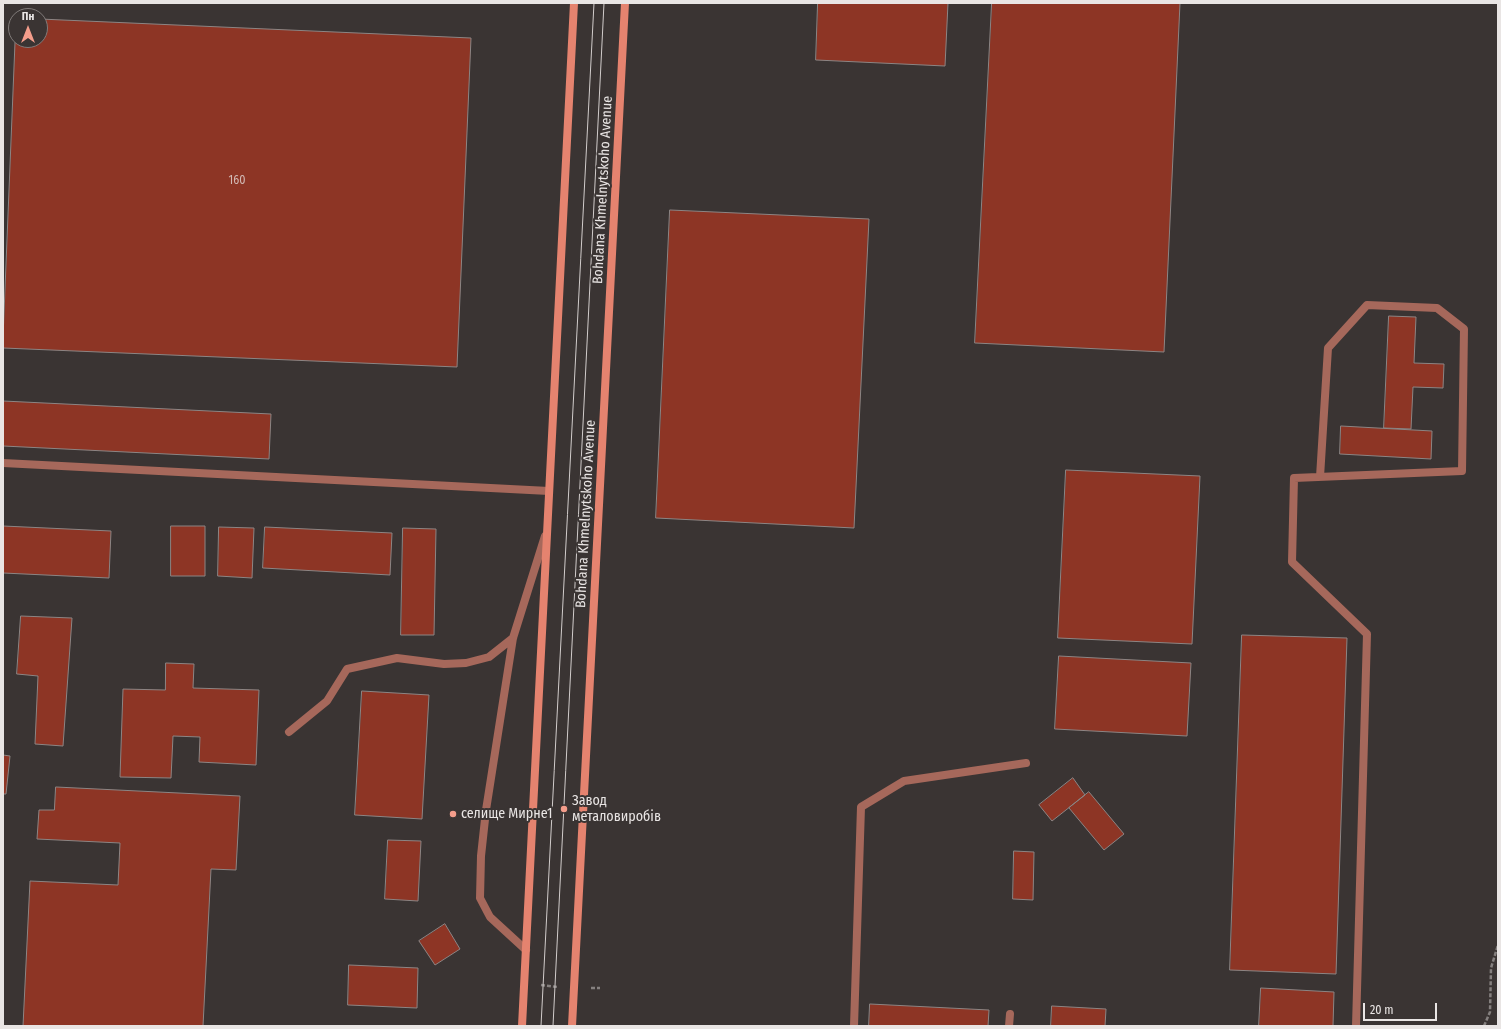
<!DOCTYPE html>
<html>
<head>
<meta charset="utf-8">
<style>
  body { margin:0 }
  #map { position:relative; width:1501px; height:1029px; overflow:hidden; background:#3a3433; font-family:"Fira Sans Condensed",sans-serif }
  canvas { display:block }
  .frame { position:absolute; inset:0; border:4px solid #e9e5e4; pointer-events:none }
  .north { position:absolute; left:8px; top:8px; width:40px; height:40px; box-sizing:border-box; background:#3a3433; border:1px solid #807b7a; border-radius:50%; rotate:0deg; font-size:11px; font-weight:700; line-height:16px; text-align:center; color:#e9e5e4 }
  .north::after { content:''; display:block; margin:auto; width:14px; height:18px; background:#f49d8b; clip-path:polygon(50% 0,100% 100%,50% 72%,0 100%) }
  .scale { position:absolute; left:1363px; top:1003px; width:74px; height:18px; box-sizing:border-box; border:2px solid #e9e5e4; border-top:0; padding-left:5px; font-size:12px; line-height:14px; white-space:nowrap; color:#e9e5e4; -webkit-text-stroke:3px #3a3433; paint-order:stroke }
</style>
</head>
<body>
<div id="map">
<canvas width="1501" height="1029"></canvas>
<div class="frame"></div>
<div class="north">Пн</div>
<div class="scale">20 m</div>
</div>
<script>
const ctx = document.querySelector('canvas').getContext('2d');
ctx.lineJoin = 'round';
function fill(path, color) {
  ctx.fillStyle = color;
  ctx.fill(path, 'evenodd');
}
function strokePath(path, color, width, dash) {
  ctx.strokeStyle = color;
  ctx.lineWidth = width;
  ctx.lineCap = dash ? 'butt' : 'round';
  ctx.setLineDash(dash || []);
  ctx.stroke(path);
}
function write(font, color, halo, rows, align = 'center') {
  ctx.font = font + ' "Fira Sans Condensed",sans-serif';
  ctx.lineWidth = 4;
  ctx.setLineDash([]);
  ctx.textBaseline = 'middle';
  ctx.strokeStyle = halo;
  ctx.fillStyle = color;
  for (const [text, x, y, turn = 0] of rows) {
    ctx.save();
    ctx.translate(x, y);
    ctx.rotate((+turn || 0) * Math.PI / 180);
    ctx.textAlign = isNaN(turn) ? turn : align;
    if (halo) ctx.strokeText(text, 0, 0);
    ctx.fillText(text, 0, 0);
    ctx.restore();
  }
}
const building = new Path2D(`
  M818,3H948L945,66L816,60Z
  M992,3H1180L1164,352L975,343Z
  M16,18V40H40V19L471,38L457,367L3,348Z
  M670,210L869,219L854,528L656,518Z
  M1389,316L1416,317L1414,363L1444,364L1443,388L1413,387L1411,429L1384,428Z
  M3,401L271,414L269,459L3,446Z
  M1341,426L1432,431L1431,459L1340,454Z
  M1066,470L1200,476L1192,644L1058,638Z
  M3,526L111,531L109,578L3,573Z
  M171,526H205V576H171Z
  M219,527L254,528L252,578L218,576Z
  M265,527L392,533L390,575L263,568Z
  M403,528L436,529L434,635H401Z
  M21,616L72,618L63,746L35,744L38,676L17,674Z
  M1242,635L1347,638L1336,974L1230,970Z
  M1059,656L1191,663L1187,736L1055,729Z
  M166,663L194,664L193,688L259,690L256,765L199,762L200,737L173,736L171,778L120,777L123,689L165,690Z
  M362,691L429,695L422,819L355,815Z
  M3,755L10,756L6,794H3Z
  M1073,778L1085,795L1052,821L1039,805Z
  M56,787L240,796L236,870L211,869L203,1026H23L30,881L118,885L120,843L37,839L39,810H54Z
  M1089,792L1124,834L1104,850L1069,808Z
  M388,840L421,841L418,901L385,899Z
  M1014,851L1034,852L1033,900L1013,899Z
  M445,924L460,949L435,965L419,941Z
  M349,965L418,968L417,1008L348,1005Z
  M1261,988L1334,992L1333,1026H1259Z
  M870,1004L989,1010L988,1026H869Z
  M1052,1006L1106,1009L1105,1026H1051Z`);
const path = new Path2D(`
  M541,985L558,987
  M591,988H600
  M1484,1026L1490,1012L1491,968L1498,945`);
const lane = new Path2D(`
  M3,463L549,491
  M1320,477L1328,348L1367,305L1437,308L1464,329L1462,471L1294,478L1292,562L1367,634L1356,1026
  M289,732L327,701L347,669L397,658L444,664L466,663L489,657L513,638
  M526,950L490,917L480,898L481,856L486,810L513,638L545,536
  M854,1026L861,807L904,781L1026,763
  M1009,1026L1010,1014`);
const secondary = new Path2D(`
  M522,1026L574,3
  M572,1026L625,3`);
const tram = new Path2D(`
  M541,1026L594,3
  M553,1026L604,3`);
const markers = [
  [564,809,4,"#f49d8b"],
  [453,814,4,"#f49d8b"]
];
const numberNames = [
  ["160",237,181]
];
const streetNames = [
  ["Bohdana Khmelnytskoho Avenue",603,190,-87],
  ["Bohdana Khmelnytskoho Avenue",586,514,-87]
];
const poiNames = [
  ["Завод",572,801],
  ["металовиробів",572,817],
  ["селище Мирне1",461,814]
];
fill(building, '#8d3525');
strokePath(building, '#8c8584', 1);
strokePath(path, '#85807f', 2.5, [4, 2]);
strokePath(lane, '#a6685b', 8);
strokePath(secondary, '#e5836f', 8);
strokePath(tram, '#d2cdcc', 1);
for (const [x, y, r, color] of markers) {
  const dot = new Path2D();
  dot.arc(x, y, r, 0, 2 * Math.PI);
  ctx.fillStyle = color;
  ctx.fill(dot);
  strokePath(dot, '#3a3433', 1.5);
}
write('12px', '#d2b9b4', null, numberNames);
write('14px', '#e9e5e4', '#3a3433', streetNames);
write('14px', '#e9e5e4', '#3a3433', poiNames, 'left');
</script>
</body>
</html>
